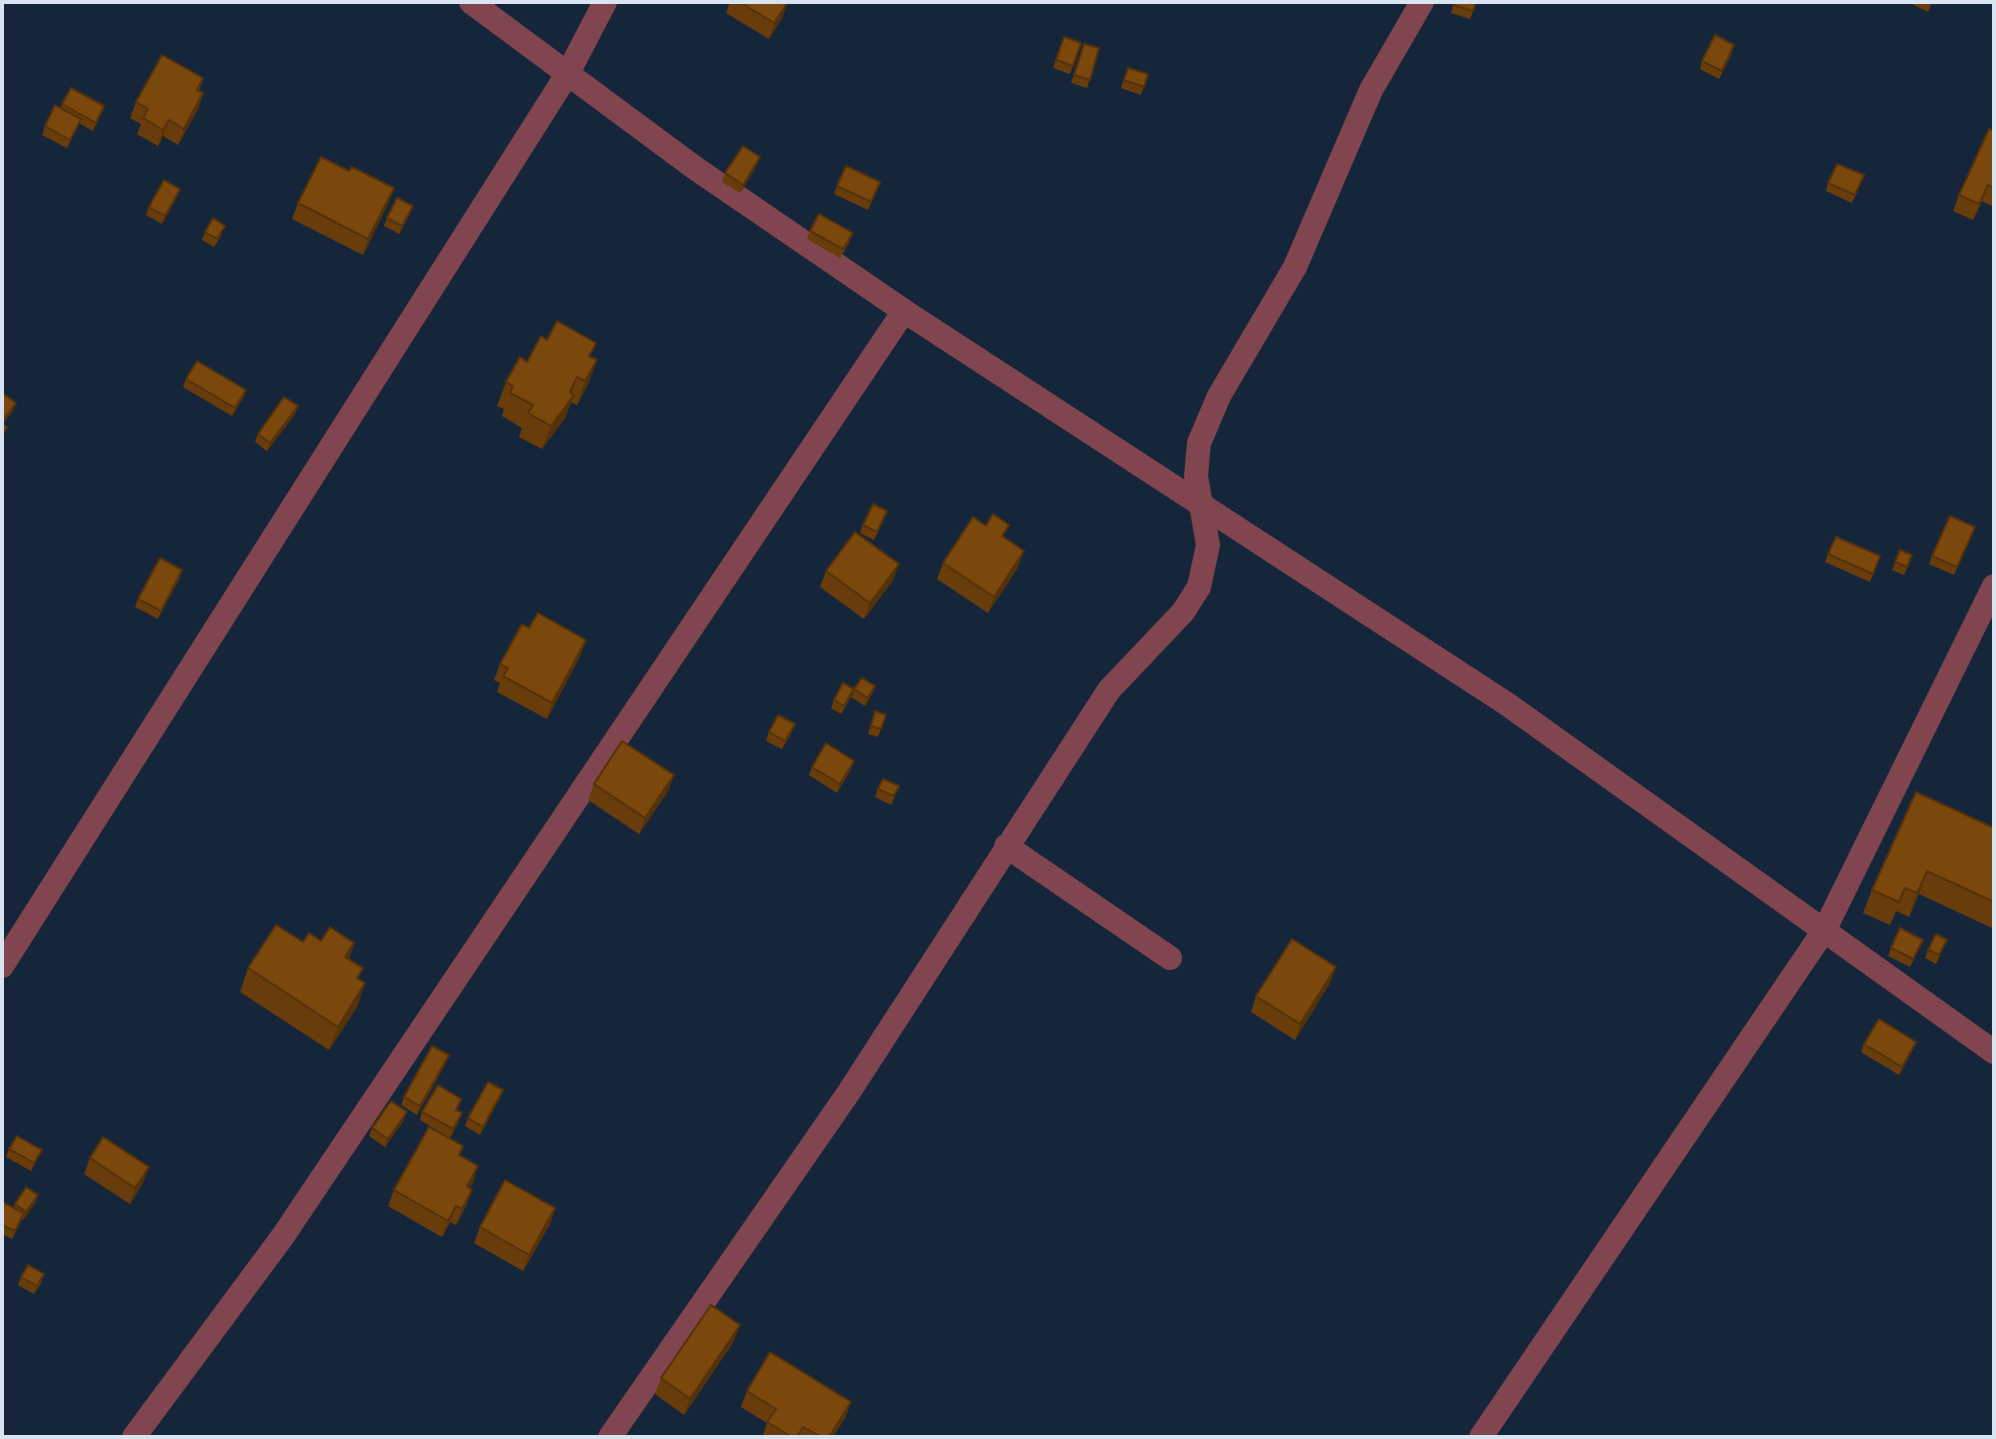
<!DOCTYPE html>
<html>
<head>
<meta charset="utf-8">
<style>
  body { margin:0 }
  #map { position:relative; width:1996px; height:1439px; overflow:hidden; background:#16263a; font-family:Literata,serif }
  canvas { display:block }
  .frame { position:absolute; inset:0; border:4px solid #d9e4f1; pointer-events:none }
</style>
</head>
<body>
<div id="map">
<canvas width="1996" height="1439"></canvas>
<div class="frame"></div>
</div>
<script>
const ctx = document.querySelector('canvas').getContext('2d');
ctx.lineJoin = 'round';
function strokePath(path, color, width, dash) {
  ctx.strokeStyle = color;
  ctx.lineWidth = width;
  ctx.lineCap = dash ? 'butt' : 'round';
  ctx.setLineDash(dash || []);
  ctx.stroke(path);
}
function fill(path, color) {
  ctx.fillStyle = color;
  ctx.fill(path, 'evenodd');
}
const street = new Path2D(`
  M471,2L695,168L904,311L1507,704L1994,1052
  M1006,846L1170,958
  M2,966L568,73L605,2
  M134,1437L283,1236L904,311
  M610,1437L849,1092L1109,690L1183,612L1199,587L1208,545L1196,476L1199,443L1219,396L1295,267L1371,90L1422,2
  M1481,1437L1825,929L1994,586`);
const wall = new Path2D(`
  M730,2H787L782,18L769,39L726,13Z
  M1454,2L1473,11L1470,19L1451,13Z
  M1908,2H1932L1928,12Z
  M1064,37L1081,43L1070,74L1053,68Z
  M1084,44L1099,48L1087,88L1071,83Z
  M1732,53L1719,79L1700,69L1702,61Z
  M1128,68L1148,74L1141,95L1121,88Z
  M203,78L199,91L203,93L198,109L178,145L163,136L158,146L137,134L141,124L130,118L136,102Z
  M62,104L104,106L93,131L79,123L67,148L42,135L45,126L61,108Z
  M1994,131V207L1982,201L1973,220L1953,211L1959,195Z
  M760,157L757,165L740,193L722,182L725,173Z
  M349,171L388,204L363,255L292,219L298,203Z
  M1864,175L1852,203L1826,191L1828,183Z
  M837,186L877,190L868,210L834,194Z
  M177,197L162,224L146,215L149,207Z
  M410,214L399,234L384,226L387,218Z
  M810,231L850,241L840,258L807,239Z
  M205,232L222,234L214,247L202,240Z
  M591,357L588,384L577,405L571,402L565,418L542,449L519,437L522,428L502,416L504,409L497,406L506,382L527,362Z
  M186,379L246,390L243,398L232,416L183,387Z
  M298,406L295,414L267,451L255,442L258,434Z
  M884,519L874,540L860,533L863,525Z
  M1972,535L1954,575L1929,564L1932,556Z
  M1004,538L1018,567L988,613L937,579L943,563Z
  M1900,550L1912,555L1904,575L1892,570Z
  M1828,554L1880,556L1870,582L1825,562Z
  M182,570L158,619L135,607L138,599Z
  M826,571L893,580L864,619L820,587Z
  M529,628L586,640L580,656L547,719L497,692L500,683L494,680L500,664Z
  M854,689L872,694L865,706L851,697Z
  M851,697L841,714L831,708L834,700Z
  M875,711L886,715L878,737L868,734Z
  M769,732H792L782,749L766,741Z
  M854,761L851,769L837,793L809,775L812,767Z
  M674,775L668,791L639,834L588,800L594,784Z
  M899,786L891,805L875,797L878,789Z
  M1994,828V929L1919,894L1909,917L1896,911L1890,925L1863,913L1872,890Z
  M1923,940L1910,967L1888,956L1891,948Z
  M1947,940L1936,964L1925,958L1928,950Z
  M321,941L354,943L349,959L359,979L357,1007L329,1050L240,992L248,968L303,942Z
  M1330,983L1295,1040L1251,1012L1256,996Z
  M1916,1042L1913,1050L1899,1075L1861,1052L1864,1044Z
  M446,1063L417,1115L401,1105L404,1097Z
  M500,1098L480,1135L465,1126L468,1118Z
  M457,1110L459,1121L450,1138L420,1120L422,1112Z
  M404,1120L385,1147L369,1136L372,1128Z
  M9,1149L42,1150L31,1171L6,1157Z
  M460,1155L473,1182L469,1188L472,1190L466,1206L456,1225L450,1222L442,1237L388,1206L394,1190Z
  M90,1158L143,1183L130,1204L84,1174Z
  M2,1202L14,1208L15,1204L35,1203L23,1220L22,1219L12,1239L2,1234Z
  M555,1208L550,1224L523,1271L474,1243L480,1227Z
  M44,1274L41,1283L34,1294L18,1285L21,1277Z
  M734,1341L684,1415L655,1394L661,1378Z
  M747,1391L851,1402L845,1418L833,1437H762L767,1423L741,1407Z`);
const shadedWall = new Path2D(`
  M788,2L782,18L769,39L774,23Z
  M203,93L198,109L178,145L184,129Z
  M169,120L163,136L158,146L163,130Z
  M760,157L757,165L740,193L743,185Z
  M394,188L388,204L363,255L368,239Z
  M180,189L177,197L162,224L165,216Z
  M597,360L588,384L577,405L585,381Z
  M577,377L568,402L574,395L565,418L542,449L551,426Z
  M246,390L243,398L232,416L235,408Z
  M16,403L13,411L2,426V422Z
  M298,406L295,414L267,451L270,443Z
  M1024,551L1018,567L988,613L994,597Z
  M899,564L893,580L864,619L870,603Z
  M182,570L180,578L158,619L161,611Z
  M586,640L580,656L547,719L552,703Z
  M875,686L872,694L865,706L868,698Z
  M854,761L851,769L837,793L840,784Z
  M674,775L668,791L639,834L645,818Z
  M1927,871L1919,894L1909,917L1917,893Z
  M354,943L346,967L345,957Z
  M1336,967L1330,983L1295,1040L1300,1024Z
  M365,983L357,1007L329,1050L338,1027Z
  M1916,1042L1913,1050L1899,1075L1902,1067Z
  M449,1055L446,1063L417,1115L420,1106Z
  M503,1090L500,1098L480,1135L483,1127Z
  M407,1112L404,1120L385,1147L388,1139Z
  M478,1166L473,1182L461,1202L467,1186Z
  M149,1167L143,1183L130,1204L135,1188Z
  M472,1190L466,1206L456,1225L462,1209Z
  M38,1195L35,1203L23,1220L26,1212Z
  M456,1206L450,1222L442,1237L448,1221Z
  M555,1208L550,1224L523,1271L529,1255Z
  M740,1325L734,1341L684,1415L690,1399Z
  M851,1402L845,1418L833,1437H829Z`);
const building = new Path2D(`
  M740,2H788L774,23Z
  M1455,2H1476L1473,11L1454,5Z
  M1715,35L1734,45L1722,71L1702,61Z
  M1064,37L1081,43L1073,66L1056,60Z
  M1084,44L1099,48L1090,80L1074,75Z
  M162,55L203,78L197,90L203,93L184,129L169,120L163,130L143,118L148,109L136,102Z
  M1128,68L1148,74L1144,87L1124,80Z
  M71,88L104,106L96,123L62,104Z
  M55,105L81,119L70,140L45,126Z
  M1989,129L1994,131V188L1988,185L1979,204L1959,195Z
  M743,146L760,157L743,185L725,173Z
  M321,157L349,171L352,167L394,188L368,239L298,203Z
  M1837,164L1864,175L1855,195L1828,183Z
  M846,166L880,182L871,202L837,186Z
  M164,180L180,189L165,216L149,207Z
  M397,198L413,206L402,226L387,218Z
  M819,214L853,233L843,249L810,231Z
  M213,218L225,226L217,239L205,232Z
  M557,321L596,343L589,356L597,360L585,381L577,377L570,392L574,395L551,426L528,413L533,405L510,393L513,386L506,382L520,357L527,362L541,336L547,340Z
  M197,361L246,390L235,408L186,379Z
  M2,393L16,403L2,422Z
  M284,397L298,406L270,443L258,434Z
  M2,424L7,427L2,435Z
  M873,504L887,511L877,532L863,525Z
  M993,514L1009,525L1002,536L1024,551L994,597L943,563L973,517L986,526Z
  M1950,516L1975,527L1957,567L1932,556Z
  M855,532L899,564L870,603L826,571Z
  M1836,537L1880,556L1873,574L1828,554Z
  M1900,550L1912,555L1907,567L1895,562Z
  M160,558L182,570L161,611L138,599Z
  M538,613L586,640L552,703L503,676L508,668L500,664L522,624L529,628Z
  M862,678L875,686L868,698L854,689Z
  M843,683L854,689L844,706L834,700Z
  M875,711L886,715L881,729L871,726Z
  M778,715L795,724L785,741L769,732Z
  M622,741L674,775L645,818L594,784Z
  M826,743L854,761L840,784L812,767Z
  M883,779L899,786L894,796L878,789Z
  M1916,792L1994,828V902L1927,871L1917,893L1905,888L1899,902L1872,890Z
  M276,925L303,942L309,933L321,941L330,927L354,943L345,957L363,968L357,978L365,983L338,1027L248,968Z
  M1900,928L1923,940L1913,959L1891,948Z
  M1936,934L1947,940L1939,955L1928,950Z
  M1292,939L1336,967L1300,1024L1256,996Z
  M1879,1019L1916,1042L1902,1067L1864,1044Z
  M432,1046L449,1055L420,1106L404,1097Z
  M488,1082L503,1090L483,1127L468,1118Z
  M438,1085L461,1099L456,1110L462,1113L453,1129L422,1112Z
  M391,1101L407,1112L388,1139L372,1128Z
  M429,1127L463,1146L459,1155L478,1166L467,1186L472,1190L462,1209L456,1206L448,1221L394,1190Z
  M17,1136L42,1150L34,1163L9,1149Z
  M103,1137L149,1167L135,1188L90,1158Z
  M505,1180L555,1208L529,1255L480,1227Z
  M26,1187L38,1195L26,1212L15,1204Z
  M2,1202L24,1213L15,1231L2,1225Z
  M28,1265L44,1274L37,1286L21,1277Z
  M711,1305L740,1325L690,1399L661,1378Z
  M770,1352L851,1402L829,1437H821L803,1427L797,1437H792L767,1422L776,1409L747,1391Z`);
strokePath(street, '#80454e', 24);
fill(wall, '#693d0b');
fill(shadedWall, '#553209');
fill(building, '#7a470d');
strokePath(building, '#553209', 2);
</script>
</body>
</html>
